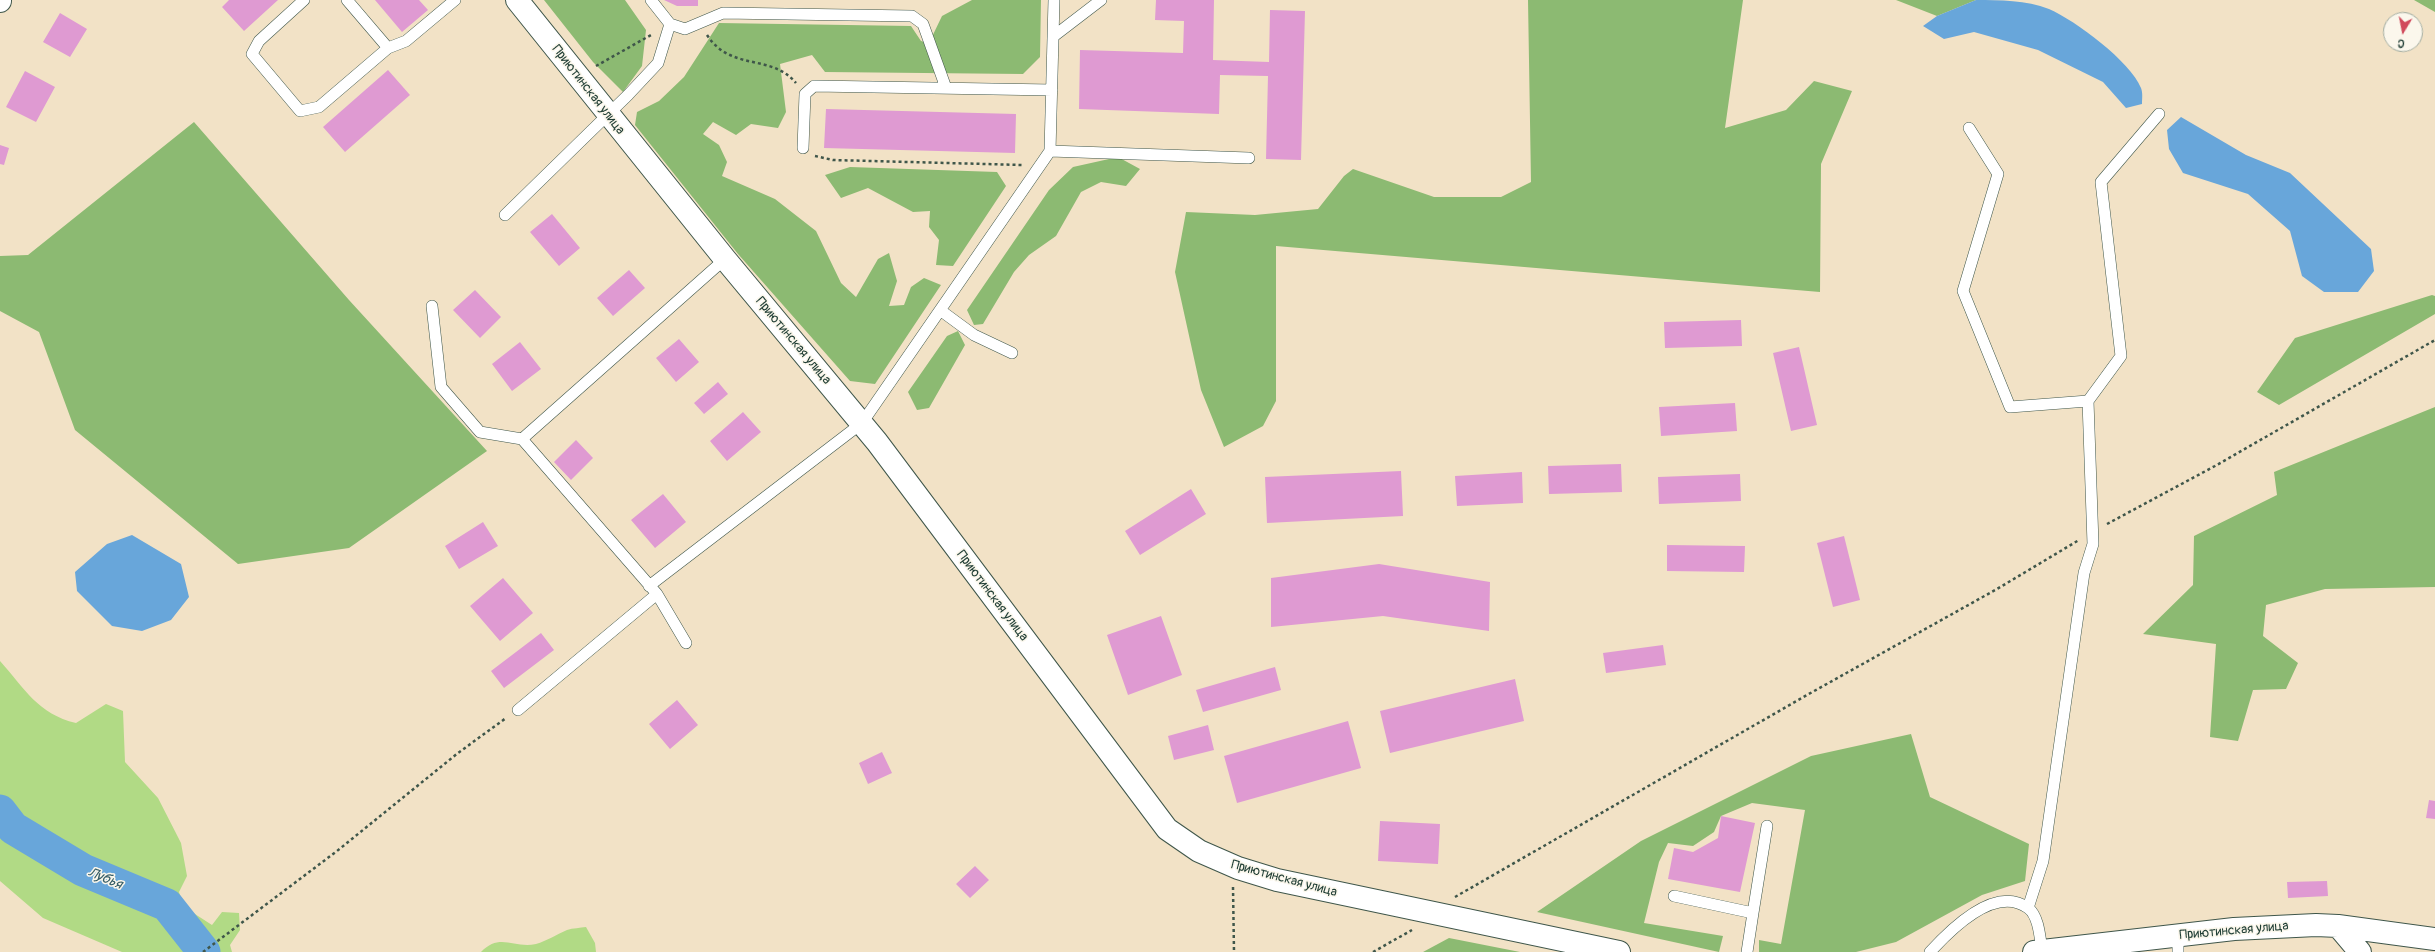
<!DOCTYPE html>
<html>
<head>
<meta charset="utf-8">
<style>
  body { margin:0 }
  #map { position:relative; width:2435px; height:952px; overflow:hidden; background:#f2e2c6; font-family:Pangolin,sans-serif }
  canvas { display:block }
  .north { position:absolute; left:2383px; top:12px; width:40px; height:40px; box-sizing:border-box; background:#fbf7ec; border:1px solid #a3ada2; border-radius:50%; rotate:190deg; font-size:11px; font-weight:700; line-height:16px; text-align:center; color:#1f3d34 }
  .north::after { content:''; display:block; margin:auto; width:14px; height:18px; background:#d1495b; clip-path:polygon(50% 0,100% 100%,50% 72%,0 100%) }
</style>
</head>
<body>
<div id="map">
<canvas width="2435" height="952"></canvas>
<div class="north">С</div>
</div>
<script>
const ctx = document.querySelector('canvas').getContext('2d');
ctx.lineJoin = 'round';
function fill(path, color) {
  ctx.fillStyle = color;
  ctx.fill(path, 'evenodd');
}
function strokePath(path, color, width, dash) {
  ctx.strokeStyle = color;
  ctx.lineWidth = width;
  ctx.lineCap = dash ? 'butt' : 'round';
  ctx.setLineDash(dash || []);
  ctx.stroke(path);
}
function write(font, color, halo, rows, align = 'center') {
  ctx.font = font + ' Pangolin,sans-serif';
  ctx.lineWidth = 3;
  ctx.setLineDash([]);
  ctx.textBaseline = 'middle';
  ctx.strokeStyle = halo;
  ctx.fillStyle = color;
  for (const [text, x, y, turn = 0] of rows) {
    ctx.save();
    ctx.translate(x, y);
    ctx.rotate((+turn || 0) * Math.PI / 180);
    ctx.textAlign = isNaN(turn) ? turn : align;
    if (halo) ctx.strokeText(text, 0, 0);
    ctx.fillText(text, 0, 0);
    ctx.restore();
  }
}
const green = new Path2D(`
  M0,661C25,689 38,714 76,723L106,704L123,711L125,762L158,798L181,843L187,876L179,892L184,907L212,925L222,912L239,913L240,930L230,945L232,952H122L43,918L0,881Z
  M586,927L595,943L596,952H481C500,932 514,949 536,944C547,941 557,934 567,930C573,928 580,928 586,927Z`);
const forest = new Path2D(`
  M544,0H625L646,30L642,66L623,92L593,62Z
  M972,0H1041L1040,57L1023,74L825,72L812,55L780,64L786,112L778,128L751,124L736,135L713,122L703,134L719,145L727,162L722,176L775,199L816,231L841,283L856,297L878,259L889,253L897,281L889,306L904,305L911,287L924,278L941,285L875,384L850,381L738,254L635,125L637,112L659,101L684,77L719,23L911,26L921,41L929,43L942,16Z
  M1528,0H1743L1725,128L1786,110L1814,81L1852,91L1821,164L1820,292L1276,246V401L1263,426L1224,447L1201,390L1175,272L1186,212L1255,215L1318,209L1344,176L1353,169L1434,197H1501L1531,182Z
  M1896,0H1976L1937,16Z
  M2414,0H2435V12Z
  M194,122L349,300L487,451L349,548L238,564L75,430L39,332L0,311V256L28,255Z
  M1118,157L1140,169L1126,186L1101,182L1081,192L1056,236L1029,255L1014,272L983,324L974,325L967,310L1049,190L1073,167Z
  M850,167L997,172L1006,186L953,266L936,265L939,240L929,227L930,211L913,212L868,188L841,198L825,175Z
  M2432,295L2435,296V314L2279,405L2257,392L2295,338Z
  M958,331L965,345L929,408L917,410L908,392L947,336Z
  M2435,407V587L2325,589L2266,605L2263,636L2298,663L2286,689L2253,690L2238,741L2210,737L2216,644L2143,634L2193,585L2194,536L2277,495L2274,472Z
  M1911,734L1930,797L2029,844L2025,881L1982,895L1896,942L1856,952H1759V940L1781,944L1805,810L1752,803L1721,816L1714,832L1693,846L1668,843L1659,862L1644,923L1723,936L1719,952L1537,912L1641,841L1811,756Z
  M1449,938L1520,952H1423Z`);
const water = new Path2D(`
  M1976,0C2000,0 2026,0 2049,9C2076,21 2130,61 2141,88C2143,93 2142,99 2142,104L2126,108L2103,82L2038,50L1974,32L1944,39L1923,26L1937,16Z
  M2181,117L2246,155L2290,173L2371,249L2374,271L2358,292H2324L2302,276L2290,231L2248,194L2183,173L2169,149L2167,130Z
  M132,535L181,564L189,597L171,620L142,631L112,626L77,591L75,572L107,544Z`);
const river = new Path2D(`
  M0,811L13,828L83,870L167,905L204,952`);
const building = new Path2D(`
  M229,0H278L244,31L222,7Z
  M375,0H419L428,10L402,32Z
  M664,0H698V6H677Z
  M1156,0H1214L1213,60L1269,62L1270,10L1305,11L1301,160L1266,159L1268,76L1220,75L1219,114L1079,109L1080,50L1183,53L1184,21L1155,20Z
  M60,13L87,29L70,57L43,42Z
  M388,70L410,95L345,152L323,127Z
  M25,71L55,87L36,122L6,107Z
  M826,109L1016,114L1015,153L824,148Z
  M0,145L9,148L4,165L0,164Z
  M552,214L580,248L559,266L530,232Z
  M629,270L645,288L613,316L597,298Z
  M475,290L501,317L480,338L453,310Z
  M1741,320L1742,346L1665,348L1664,322Z
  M679,339L699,362L676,382L656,358Z
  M520,342L541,369L512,391L492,364Z
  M1799,347L1817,425L1791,431L1773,353Z
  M718,382L728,394L704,414L694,403Z
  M1735,403L1737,431L1661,436L1659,407Z
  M743,412L761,432L727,461L710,441Z
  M576,440L593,458L571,480L554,462Z
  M1621,464L1622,492L1549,494L1548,466Z
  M1401,471L1403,516L1267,523L1265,477Z
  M1522,472L1523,503L1457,506L1455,476Z
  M1740,474L1741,501L1659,504L1658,477Z
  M1191,489L1206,514L1140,555L1125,531Z
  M663,494L686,522L655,548L631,520Z
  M483,522L498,546L459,569L445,546Z
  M1844,536L1860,600L1833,607L1817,543Z
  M1667,545L1745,546L1744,572L1667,571Z
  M1379,564L1490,582L1489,631L1383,616L1271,627V578Z
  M503,578L533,613L500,641L470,606Z
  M1161,616L1182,675L1128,695L1107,635Z
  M541,633L554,650L504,688L491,671Z
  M1663,645L1666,665L1606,673L1603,653Z
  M1275,667L1281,690L1203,712L1196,690Z
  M1515,679L1524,721L1390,753L1380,711Z
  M677,700L698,725L670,749L649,724Z
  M1348,721L1361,768L1237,803L1224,756Z
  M1208,725L1214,750L1174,760L1168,736Z
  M882,752L892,773L868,784L859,763Z
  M2429,800L2435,801V819L2426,818Z
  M1721,816L1755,823L1740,892L1668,879L1674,848L1693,852L1718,838Z
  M1380,821L1440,824L1438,864L1378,861Z
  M975,866L989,880L970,898L956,884Z
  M2327,881L2328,896L2288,898L2287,882Z`);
const path = new Path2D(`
  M707,35C731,72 771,53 796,83
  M596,66L651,35
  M815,156L833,160L1023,165
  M2107,524L2215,466L2435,340
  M1233,887L1234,952
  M1455,897L1807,695L1997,589L2079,540
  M203,952L337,851L458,753L506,718
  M1373,952L1412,930`);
const service = new Path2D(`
  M304,0L259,41L252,54L300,111L319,107L388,48L406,41L455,0
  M347,0L388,48
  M670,24L685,29L723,13L912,16L923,24L946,88
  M1054,36L1101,0
  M1969,128L1998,174L1963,291L2010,407L2088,401
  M803,148L805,94L814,86L1052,90
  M1050,151L1249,158
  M505,215L628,95L658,63L670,24L651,0
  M432,306L441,387L480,432L522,439L657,594L686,643
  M940,310L974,335L1012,353
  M522,439L725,259
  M649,586L862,423L1050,151L1054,0
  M518,710L657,594
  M1674,896L1753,913L1747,952
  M2028,908L2043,861L2084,573L2093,544L2088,401L2121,356L2101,182L2159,114
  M1753,913L1767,826
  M1930,952C1950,930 1995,884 2028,908C2039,916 2040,938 2042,951
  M2178,952V935`);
const minor = new Path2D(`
  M0,1V0`);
const tertiary = new Path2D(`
  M517,0L725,259L877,442L1167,829L1199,851L1238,868L1277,880L1619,952
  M2338,926L2360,952
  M2034,952L2234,929L2316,925L2338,926L2435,939`);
const streetNames = [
  ["Приютинская улица",588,90,52],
  ["Приютинская улица",793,341,50],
  ["Приютинская улица",992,596,53],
  ["Приютинская улица",1284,879,15],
  ["Приютинская улица",2234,931,-5]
];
const waterNames = [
  ["Лубья",105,879,22]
];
fill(green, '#b1da85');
fill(forest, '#8cba72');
fill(water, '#68a6da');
strokePath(river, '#68a6da', 33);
fill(building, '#df9ad2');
strokePath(service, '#3f564a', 12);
strokePath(minor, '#3f564a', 24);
strokePath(tertiary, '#3f564a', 24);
strokePath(path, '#3f564a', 2.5, [3, 3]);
strokePath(service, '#fff', 11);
strokePath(minor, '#fff', 22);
strokePath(tertiary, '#fff', 22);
write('13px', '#1f3d34', '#fbf7ec', streetNames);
write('italic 14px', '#355c66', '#fbf7ec', waterNames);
</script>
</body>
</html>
